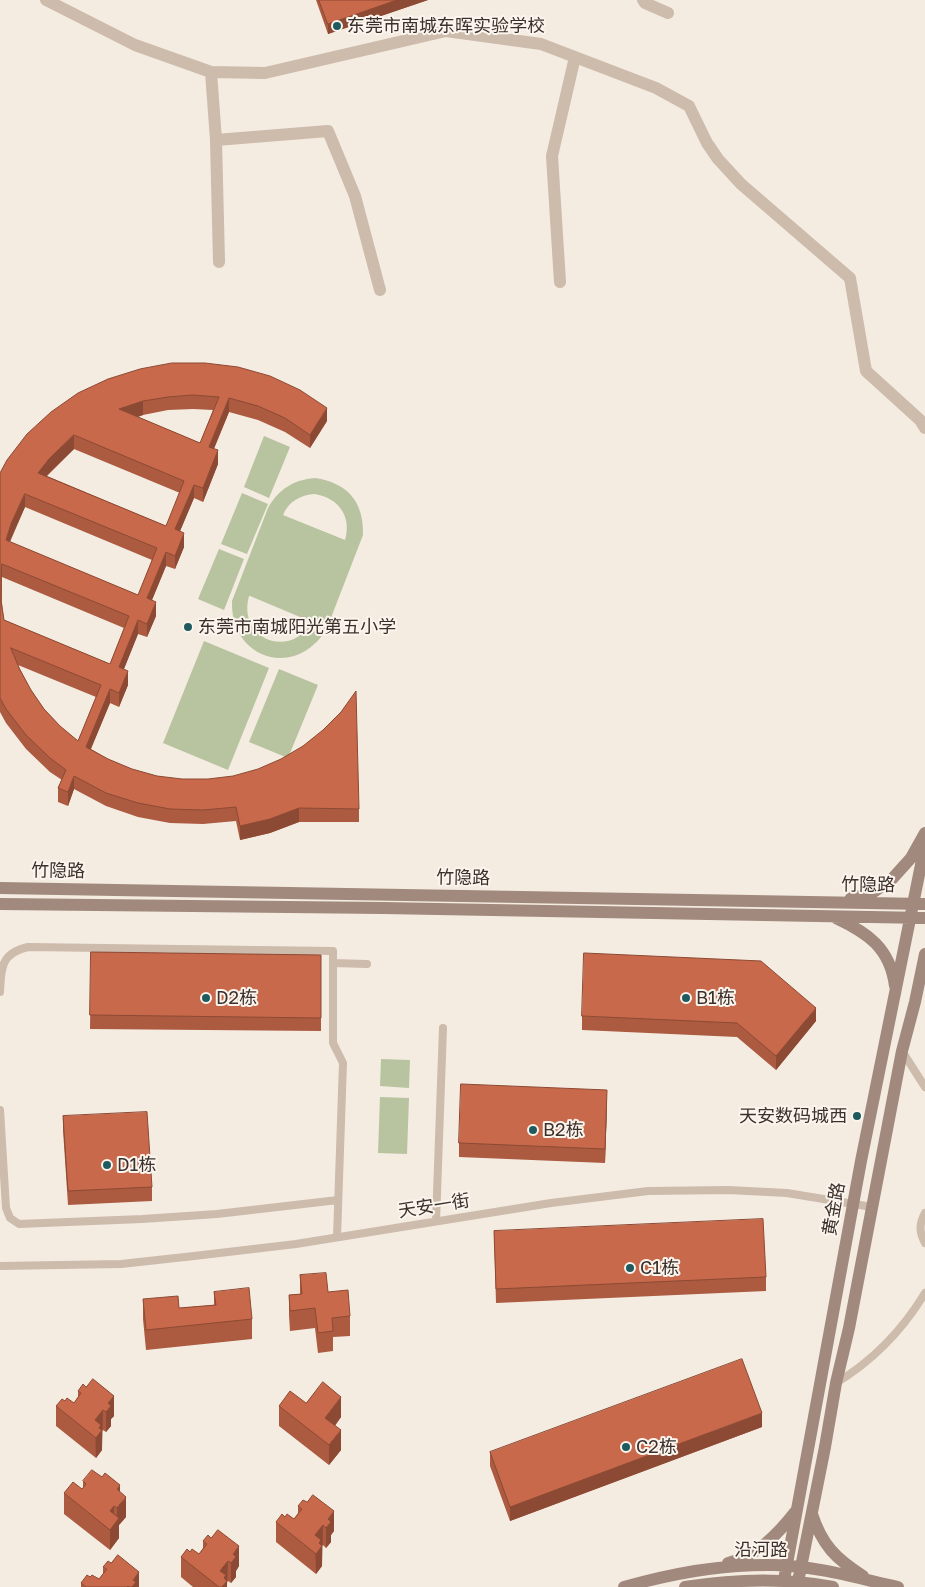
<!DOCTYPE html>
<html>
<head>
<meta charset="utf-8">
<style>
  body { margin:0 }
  canvas { display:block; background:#f4ebe1 }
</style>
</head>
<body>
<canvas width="925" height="1587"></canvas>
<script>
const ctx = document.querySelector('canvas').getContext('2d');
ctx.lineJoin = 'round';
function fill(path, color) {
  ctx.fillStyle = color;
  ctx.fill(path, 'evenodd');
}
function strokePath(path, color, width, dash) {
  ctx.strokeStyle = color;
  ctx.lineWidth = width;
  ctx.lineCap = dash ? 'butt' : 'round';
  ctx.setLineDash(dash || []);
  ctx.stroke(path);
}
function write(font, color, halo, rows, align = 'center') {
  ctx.font = font + ' "Golos Text","Noto Sans SC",sans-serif';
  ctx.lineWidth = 4;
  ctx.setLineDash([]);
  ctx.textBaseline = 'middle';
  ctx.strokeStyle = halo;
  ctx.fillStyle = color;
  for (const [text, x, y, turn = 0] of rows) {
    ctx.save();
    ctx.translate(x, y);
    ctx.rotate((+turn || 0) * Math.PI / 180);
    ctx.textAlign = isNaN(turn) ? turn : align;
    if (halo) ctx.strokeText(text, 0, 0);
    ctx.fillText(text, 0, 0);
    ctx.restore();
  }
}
const green = new Path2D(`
  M264,436L290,447L269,498L244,487Z
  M315,478C348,483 364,502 363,535L327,628C297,680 230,660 232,601L268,508C279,489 293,480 315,478ZM315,494C339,498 352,517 345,540L283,515C289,501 300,495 315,494ZM249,596H250L312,622C290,660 237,639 249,596Z
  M242,493L268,504L247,554L221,544Z
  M219,549L244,559L224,610L198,599Z
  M204,641L269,668L228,770L163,743Z
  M279,669L318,685L288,758L249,742Z
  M381,1059L410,1060L409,1088L380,1086Z
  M380,1097L409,1098L407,1154L378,1153Z`);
const lane = new Path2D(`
  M333,963L367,964
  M0,992C1,968 1,953 28,947L333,951V1043L343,1063L337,1237
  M902,1051L925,1087
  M0,1110L6,1208L10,1218L19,1224L142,1219L217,1214L338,1200
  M925,1213C919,1224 919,1232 925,1243
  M436,1221L443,1028
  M0,1266L121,1264L194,1256L296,1244L551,1203L648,1191L728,1190L787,1193L872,1207
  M836,1383C874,1360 902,1331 925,1293`);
const street = new Path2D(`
  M46,0L135,45L211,72L265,73L446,31L541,44L656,88L689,106L707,143L718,159L741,184L850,278L866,371L920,420L925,428
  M643,0L645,3L668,13
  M211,72L216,140L219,262
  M216,140L328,131L355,196L380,290
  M560,282L552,156L575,57`);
const secondary = new Path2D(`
  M0,888L925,904
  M851,898L872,893L892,879L911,858L925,833
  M0,904L383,908L925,918
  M836,918C868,933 890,948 895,986
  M812,1514C822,1545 836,1559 863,1576
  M728,1563C757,1556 778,1534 796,1511
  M784,1580L861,1161L925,845
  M798,1582L825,1447L836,1383L849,1328L902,1051L915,1002L925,954
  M624,1587C673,1573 724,1564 774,1565C816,1566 857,1578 898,1587
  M685,1587C735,1579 783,1577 833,1587`);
const wall = new Path2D(`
  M316,0H428L328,34Z
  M140,369L327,421L310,448L285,432L258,420L229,412L214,449L218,464L203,502L194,498L180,531L184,547L175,569L166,566L152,600L156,616L147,637L138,634L124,669L128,685L119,707L110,703L91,749L108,759L132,769L157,776L359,809V822H299L270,833L240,840L236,821L203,824L170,823L138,817L106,806L74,789L68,806L58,802V788L62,780L50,772L26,749L6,723L0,712V473ZM193,409L213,410L200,443L138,417L143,415L168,410ZM74,449L180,493L166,526L47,476ZM25,507L152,560L138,595L10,542ZM2,577L124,628L110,664L4,620L2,603ZM18,665L96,697L78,741L60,726L44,709L31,690Z
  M91,952L321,955V1031L90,1029Z
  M582,1016L816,1021L776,1070L737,1037L582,1030Z
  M607,1104L605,1163L459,1157V1143Z
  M63,1116L152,1187V1201L68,1205L63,1130Z
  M494,1231L766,1277V1291L496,1303Z
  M300,1275L328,1292L350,1316V1336L333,1337V1351L318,1353L315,1328L290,1331L289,1315V1295L300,1294Z
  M214,1292L252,1319V1339L146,1350L143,1319V1299L179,1308L214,1305Z
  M78,1391L114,1416L111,1419V1426L106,1432L103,1430L102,1431V1450L96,1458L56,1426V1406L65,1401L74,1403L78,1397Z
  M306,1403L341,1417L335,1426L341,1450L329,1465L279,1426V1406Z
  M762,1427L510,1521L490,1466V1452Z
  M83,1481L120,1492L126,1517L119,1525V1538L110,1550L64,1514V1493L82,1489L83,1488Z
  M298,1506L334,1531L331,1535V1542L326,1548L323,1545L322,1546V1566L316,1574L276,1542V1522L285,1517L294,1519L298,1513Z
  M203,1541L239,1566L236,1571V1577L231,1583L228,1581L227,1582V1587H193L181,1577V1557L190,1552L199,1554L203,1548Z
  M103,1567L139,1587H81V1583L90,1577L99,1579L103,1574Z`);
const shadedWall = new Path2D(`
  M397,0H428L328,34V24Z
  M229,398V412L209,460V447Z
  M143,401V415L119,423V409Z
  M327,408V421L310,448V435Z
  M74,435V449L49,473L38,486V473L49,459Z
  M218,450V464L203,502V488Z
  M194,485V498L175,543V529Z
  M25,494V507L11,538L6,554V540L11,524Z
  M184,533V547L175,569V556Z
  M166,552V566L147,612V598Z
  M156,602V616L147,637V624Z
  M138,620V634L119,681V667Z
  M128,671V685L119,707V693Z
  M110,689V703L86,760V747Z
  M74,776V789L68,806V792Z
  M299,808V822L270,833L240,840V826Z
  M816,1008V1021L776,1070V1056Z
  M607,1090V1104L605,1163V1149Z
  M114,1396V1416L111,1419V1426L106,1432V1412L108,1403Z
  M341,1397V1417L325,1438V1418Z
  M103,1410L102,1450L96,1458L95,1420Z
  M762,1413V1427L510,1521V1507Z
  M341,1430V1450L329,1465V1445Z
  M120,1485V1505L126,1497V1517L119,1525V1538L110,1550V1511L114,1506V1525L117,1521V1489Z
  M334,1511V1531L331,1535V1542L326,1548V1528L328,1519Z
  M323,1525L322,1566L316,1574L315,1535Z
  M239,1546V1566L236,1571V1577L231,1583V1563L233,1554Z
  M228,1561L227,1587H220V1571Z
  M139,1572V1587H132L133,1580Z`);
const building = new Path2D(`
  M319,0H397L328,24Z
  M172,363H205L238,367L270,376L300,390L327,408L310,435L285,418L258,406L229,398L209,447L218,450L203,488L194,485L175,529L184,533L175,556L166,552L147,598L156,602L147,624L138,620L119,667L128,671L119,693L110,689L86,747L108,759L132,769L157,776L182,779H208L233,776L258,769L281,759L303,746L323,730L341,712L356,691L359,809L299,808L270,819L240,826L236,807L203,810L170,809L138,803L106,793L74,776L68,792L58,788L66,770L50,758L26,735L6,709L0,698V473L7,460L27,434L51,412L78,393L108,379L140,369ZM193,395L219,397L200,443L119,409L143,401L168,397ZM74,435L184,481L166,526L38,473L49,459ZM25,494L157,548L138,595L6,540L11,524ZM2,564L129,616L110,664L4,620L1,601ZM11,648L101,685L78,741L60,726L44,709L31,690L20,670Z
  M91,952L321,955V1018L90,1015Z
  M584,953L761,961L816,1008L776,1056L737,1023L582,1016Z
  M461,1084L607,1090L605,1149L459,1143Z
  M147,1112L152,1187L68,1191L63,1116Z
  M763,1219L766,1277L496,1289L494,1231Z
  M326,1273L328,1292L348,1290L350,1316L332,1318L333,1331L318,1333L315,1308L290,1311L289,1295L302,1294L300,1275Z
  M249,1288L252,1319L146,1330L143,1299L178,1296L179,1308L216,1305L214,1292Z
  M742,1359L762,1413L510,1507L490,1452Z
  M93,1379L114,1396L108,1403L111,1406L106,1412L103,1410L95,1420L101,1425L99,1428L102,1430L96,1438L56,1406L62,1399L65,1401L67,1398L74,1403L81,1393L78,1391L83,1384L86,1387Z
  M323,1382L341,1397L325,1418L341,1430L329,1445L279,1406L290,1391L306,1403Z
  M92,1470L102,1477L105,1473L120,1485L117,1489L126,1497L117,1508L114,1506L110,1511L119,1518L110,1530L64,1493L73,1482L82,1489L86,1484L83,1481Z
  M313,1495L334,1511L328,1519L331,1522L326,1528L323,1525L315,1535L321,1540L319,1543L322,1546L316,1554L276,1522L282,1514L285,1517L287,1514L294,1519L302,1509L298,1506L303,1500L307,1502Z
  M218,1530L239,1546L233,1554L236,1557L231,1563L228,1561L220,1571L226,1575L224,1578L227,1581L222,1587H219L181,1557L187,1549L190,1552L192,1549L199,1554L207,1544L203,1541L208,1535L211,1538Z
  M118,1555L139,1572L133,1580L136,1582L132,1587H129L128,1586L127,1587H86L81,1583L87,1575L90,1577L92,1575L99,1579L107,1569L103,1567L108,1561L111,1563Z`);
const markers = [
  [337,26,5,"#1f5a5e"],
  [188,627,5,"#1f5a5e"],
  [206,998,5,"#1f5a5e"],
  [686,998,5,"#1f5a5e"],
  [857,1116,5,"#1f5a5e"],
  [533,1130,5,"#1f5a5e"],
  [107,1165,5,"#1f5a5e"],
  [630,1268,5,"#1f5a5e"],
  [626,1447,5,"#1f5a5e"]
];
const poiNames = [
  ["东莞市南城东晖实验学校",347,26],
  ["东莞市南城阳光第五小学",198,627],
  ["D2栋",216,998],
  ["B1栋",696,998],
  ["天安数码城西",847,1116,"right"],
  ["B2栋",543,1130],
  ["D1栋",117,1165],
  ["C1栋",640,1268],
  ["C2栋",636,1447]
];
const streetNames = [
  ["竹隐路",58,871,1],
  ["竹隐路",463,878,1],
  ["竹隐路",868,885,1],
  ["天安一街",434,1206,-9],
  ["黄金路",834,1209,-80],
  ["沿河路",761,1550]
];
fill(green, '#b8c4a0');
strokePath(lane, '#cdbbac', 8);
strokePath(street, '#cdbbac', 12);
strokePath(secondary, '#a18a7d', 12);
fill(wall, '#ac5a40');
fill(shadedWall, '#8c4a34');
fill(building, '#c8694b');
strokePath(building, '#8c4a34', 1);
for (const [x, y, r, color] of markers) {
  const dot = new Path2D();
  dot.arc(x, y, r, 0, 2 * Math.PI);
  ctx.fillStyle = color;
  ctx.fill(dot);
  strokePath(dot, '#fbf5ee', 2);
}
write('18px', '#3b302b', '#fbf5ee', poiNames, 'left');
write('18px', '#3b302b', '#fbf5ee', streetNames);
</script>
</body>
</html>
